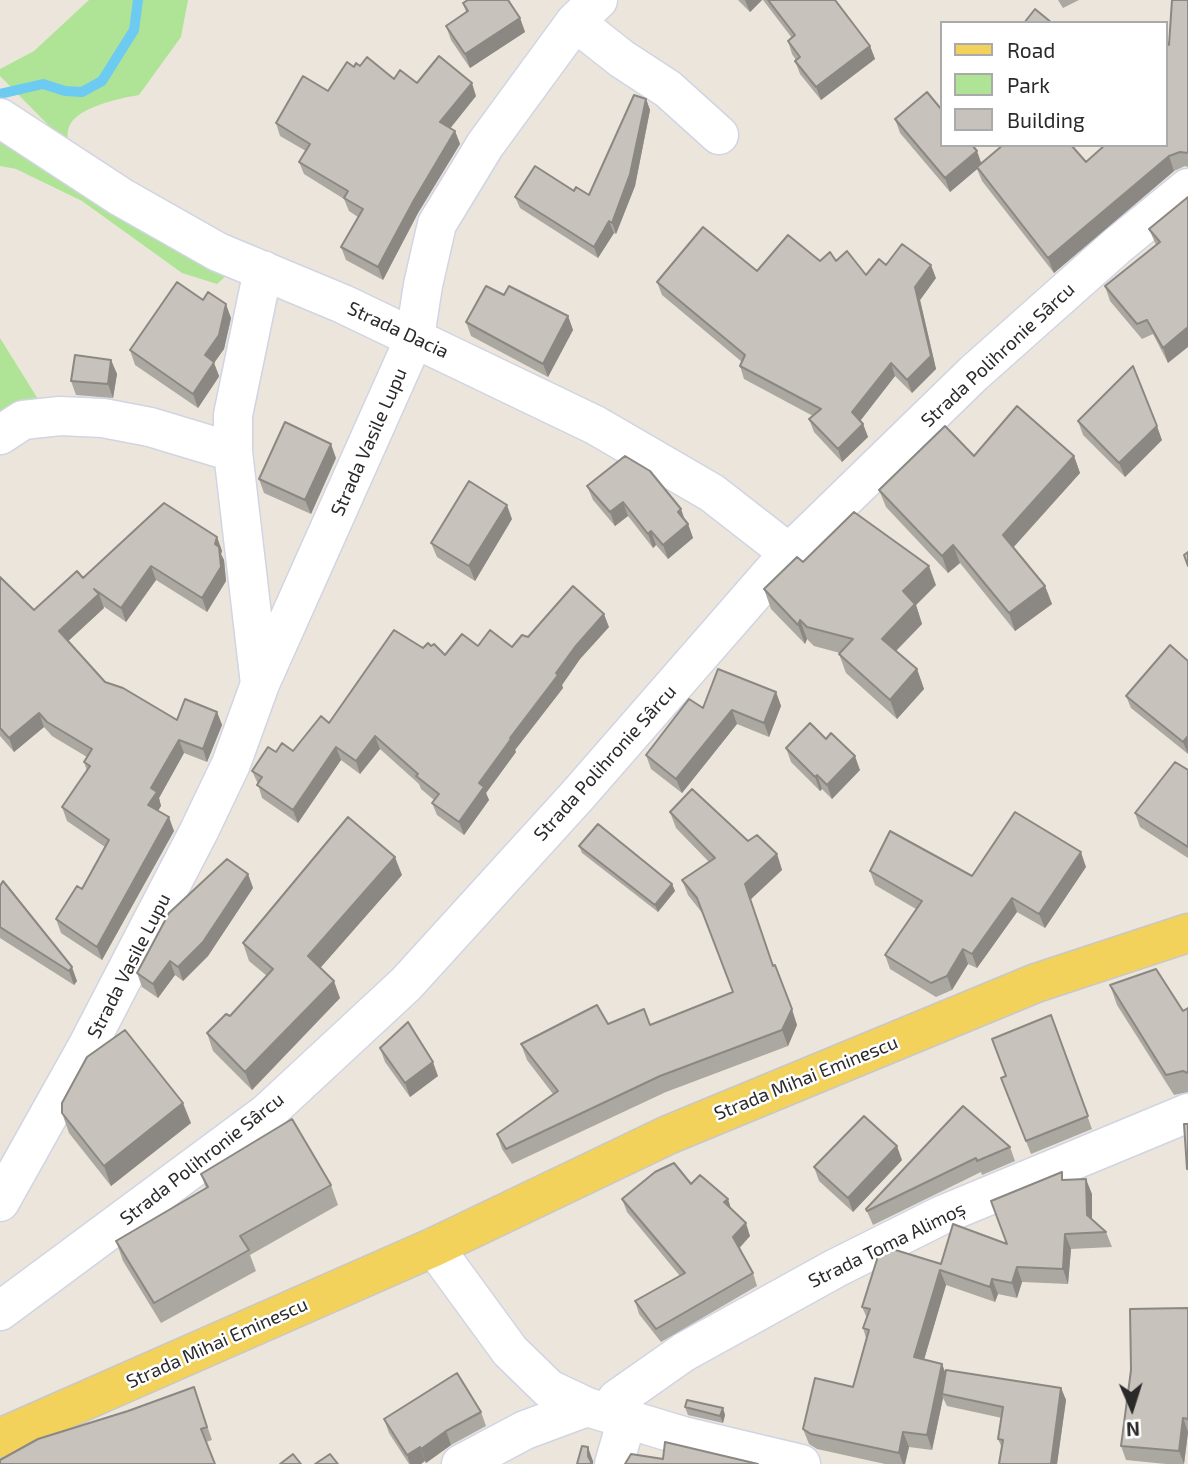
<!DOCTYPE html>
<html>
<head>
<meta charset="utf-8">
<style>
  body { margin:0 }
  #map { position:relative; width:1188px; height:1464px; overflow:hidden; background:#ece5db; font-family:"Exo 2",sans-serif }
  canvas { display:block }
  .legend { position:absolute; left:940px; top:21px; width:228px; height:126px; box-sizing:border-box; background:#fff; border:2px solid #aaa; margin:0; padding:9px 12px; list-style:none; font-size:21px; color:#2a2a2a }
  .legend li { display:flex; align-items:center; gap:14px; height:35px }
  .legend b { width:35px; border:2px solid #aaa }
  .north { position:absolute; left:1097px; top:1373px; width:70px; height:70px; -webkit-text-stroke:5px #fff; paint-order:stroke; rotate:177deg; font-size:19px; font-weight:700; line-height:28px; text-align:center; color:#2a2a2a }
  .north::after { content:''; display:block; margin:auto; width:24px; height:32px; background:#2a2a2a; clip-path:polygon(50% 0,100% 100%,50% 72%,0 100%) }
</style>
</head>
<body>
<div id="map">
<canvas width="1188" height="1464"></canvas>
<ul class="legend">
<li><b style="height:9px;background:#f2d25a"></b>Road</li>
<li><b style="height:19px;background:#afe497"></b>Park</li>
<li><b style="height:19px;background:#c7c2bb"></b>Building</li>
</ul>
<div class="north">N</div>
</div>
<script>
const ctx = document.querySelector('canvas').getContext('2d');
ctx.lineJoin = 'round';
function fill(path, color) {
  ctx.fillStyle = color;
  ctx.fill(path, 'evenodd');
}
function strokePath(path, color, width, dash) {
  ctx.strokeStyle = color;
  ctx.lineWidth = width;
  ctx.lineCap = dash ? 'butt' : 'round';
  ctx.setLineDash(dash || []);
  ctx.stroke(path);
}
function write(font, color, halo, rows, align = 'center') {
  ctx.font = font + ' "Exo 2",sans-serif';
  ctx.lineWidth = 5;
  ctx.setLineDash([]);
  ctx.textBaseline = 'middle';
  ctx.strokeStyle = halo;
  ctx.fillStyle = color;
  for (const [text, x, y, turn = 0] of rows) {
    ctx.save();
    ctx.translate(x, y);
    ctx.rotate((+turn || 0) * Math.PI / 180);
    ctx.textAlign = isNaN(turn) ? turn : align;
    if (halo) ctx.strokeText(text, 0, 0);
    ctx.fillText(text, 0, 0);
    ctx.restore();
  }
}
const green = new Path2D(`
  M89,0H188L181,37L139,95C121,98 76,107 69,127C67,131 68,139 67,144L0,76V69L34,51Z
  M0,138L227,275L217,284L182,273L82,201L16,169L0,166Z
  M0,338L38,399L0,415Z`);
const stream = new Path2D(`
  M0,94L43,84L65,91L82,92L102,81L134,30L138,0`);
const minor = new Path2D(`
  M575,22L622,59L668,89L719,135
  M0,118L121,197L218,252L343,304L595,425L712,493L789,553
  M0,435L23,420L60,416L103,418L150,427L233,452
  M260,684L233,452V415L263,270
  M0,1202L88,1045L199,831L231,764L260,684L415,337L423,285L437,224L485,145L575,22L598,0
  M434,1247L510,1351L549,1389L587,1407L683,1436L801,1464
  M0,1311L267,1113L406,984L577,796L789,553L974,373L1118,245L1188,188
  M607,1413L617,1399L684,1352L836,1268L942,1215L1188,1113
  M461,1464L525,1430L587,1407
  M614,1464L627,1419`);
const major = new Path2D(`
  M0,1438L434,1247L668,1135L1036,983L1188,933`);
const wall = new Path2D(`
  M738,0H762L750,12Z
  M763,0H835L870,46L875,59L821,100L800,74L795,61L796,60L792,54L788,41L792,38Z
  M1058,0H1079L1063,8Z
  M1188,0V167L1185,166L1174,171L1054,273L982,181L977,169L950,192L900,133L895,119L981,163L1086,162L1165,145L1169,45Z
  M463,3L520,18L525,32L470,68L451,40L446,26L466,12Z
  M360,66L394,79L476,96L450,128L455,131L460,144L418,213L383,280L346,260L341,247L358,217L349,211L344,199L304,174L299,162L306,151L280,136L276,123L328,91L354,67Z
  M646,99L650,110L635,186L616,234L614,233L598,258L520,208L515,197L574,191L589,195Z
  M1188,197L1168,363L1153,334L1142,339L1110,301L1105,286L1156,245L1149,229Z
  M820,261H836L866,275L886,265L936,278L920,300L936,369L912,393L895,376L860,421L863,424L868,437L842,462L814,432L809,419L813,416L744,379L740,366L742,362L662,295L657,282L757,271Z
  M504,295L568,316L573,330L548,377L471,336L466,322Z
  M203,300L231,318L224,349L214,363L219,376L218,378L198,408L135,365L130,350Z
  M111,360L117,374L113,398L76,395L71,381Z
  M1078,421L1162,440L1125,477L1083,435Z
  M974,456H1074L1080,473L1013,548L1045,586L1052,604L1015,631L960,563L948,573L886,507L879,490Z
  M336,458L311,514L264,493L259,479Z
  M587,486L685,521L688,524L693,538L668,559L656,545L653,548L628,516L615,526L593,500Z
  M512,519L475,581L437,557L431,543Z
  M217,537L222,551L221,554L224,560L226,581L207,612L156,580L126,622L103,606L104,608L68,641L105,682L177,720L217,712L222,725L207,762L184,753L159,798L161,806L158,811L174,831L102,960L61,933L56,919L82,889L105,847L67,821L62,807L87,771L84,762L87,757L52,736L44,727L14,752L0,736V577L34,610L83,578Z
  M803,562L936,585L916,605L922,624L896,651L917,669L924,689L897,719L846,673L839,654L840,653L814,646L807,639L805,644L771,609L764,589Z
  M609,627L580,659L562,685L563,688L515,750L516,752L486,793L489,800L464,835L437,815L432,803L434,800L421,789L419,784L380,749L360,774L341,760L298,823L262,798L258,784L252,771L276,752L293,751L423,648L431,646L445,655L478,646L512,647L528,637Z
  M1188,661V754L1131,708L1126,696Z
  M776,692L781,706L769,737L737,724L682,793L651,769L646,755L703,708Z
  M786,748L860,770L832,799L822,789L820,791L791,762Z
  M1188,770V858L1140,827L1135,813Z
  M670,812L748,841L777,854L782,870L750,900L773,966L797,1025L788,1046L666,1092L512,1164L502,1149L497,1134L553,1094L527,1060L521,1044L608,1024L650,1025L733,992L703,914L688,895L682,880L709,862L676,828Z
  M579,846L672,884L675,891L658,912L582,853Z
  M1086,867L1045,928L1017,912L977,968L968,964L952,990L936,997L890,969L885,955L916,909L875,885L870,871L972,876Z
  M248,874L253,888L208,956L183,981L175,975L158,998L142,987L137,973Z
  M402,875L320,968L340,998L252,1090L213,1051L207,1033L230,1016L267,976L249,961L243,943Z
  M3,881L77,981L74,985L0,938V886Z
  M1110,985L1183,1011L1188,1008V1092L1174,1095L1117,1005Z
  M1051,1015L1092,1129L1031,1154L1001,1078L1006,1076Z
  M380,1048L438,1076L410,1097L385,1062Z
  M963,1106L1010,1147L1015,1161L982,1175L981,1172L873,1225L866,1209Z
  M62,1113L191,1123L111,1186L69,1133Z
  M902,1160L853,1212L819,1181L814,1167Z
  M201,1174L331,1185L338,1205L250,1255L256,1271L161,1323L123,1261L116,1241L206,1188Z
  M1065,1180L1092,1194V1220L1106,1232L1112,1247L1071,1249L1068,1284L1022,1282L1017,1298L998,1294L995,1302L946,1285L924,1360L946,1374L1061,1388L1066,1400L1057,1464H999L1002,1448L998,1439L1002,1418L947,1406L943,1398L932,1450L909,1447L905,1464H885L817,1449L809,1444L803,1429L853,1387L866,1338L863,1328L867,1318L862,1307L941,1264L1007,1244Z
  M691,1184L728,1199L731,1209L750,1236L739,1249L753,1273L757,1286L661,1342L639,1314L635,1301L680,1276L627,1212L622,1199Z
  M1188,1308V1433L1184,1464H1166L1126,1460L1121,1446Z
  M194,1387L212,1440L206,1442L128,1411Z
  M685,1407L723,1408L725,1415L723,1423L688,1415Z
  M481,1412L486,1426L451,1445L426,1463L425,1461L421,1464H409L389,1433L384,1419Z`);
const shadedWall = new Path2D(`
  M745,0H762L750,12Z
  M520,18L525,32L470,68L465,54Z
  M870,46L875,59L821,100L816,87Z
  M472,83L476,96L445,135L440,122Z
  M646,99L650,110L635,186L616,234L612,223Z
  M455,131L460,144L418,213L383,280L378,267L414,200Z
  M977,151L982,165L950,192L945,178Z
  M1169,156L1174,171L1054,273L1048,258Z
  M609,221L614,233L598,258L594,247Z
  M931,265L936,278L920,300L936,369L912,393L907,380L915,287Z
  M226,304L231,318L224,349L214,363L219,376L218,378L198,408L193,394L205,355Z
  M568,316L573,330L548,377L543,364Z
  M1188,327V347L1168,363L1163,348Z
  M111,360L117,374L113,398L108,384Z
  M891,363L895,376L857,425L852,412Z
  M863,424L868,437L842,462L838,449Z
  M1157,426L1162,440L1125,477L1119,463Z
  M331,444L336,458L311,514L305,500Z
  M1074,456L1080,473L1009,552L1003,535Z
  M623,502L628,516L615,526L610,512Z
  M507,505L512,519L475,581L469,566Z
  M681,509L686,523L678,512Z
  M688,524L693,538L668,559L663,545Z
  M651,531L656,545L653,548L648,534Z
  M217,537L222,551L221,554L224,560L226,581L207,612L202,598Z
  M953,545L960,563L948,573L942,556Z
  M151,566L156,580L126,622L121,608Z
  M929,566L936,585L916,605L922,624L889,658L882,639L903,591Z
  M1045,586L1052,604L1015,631L1009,613Z
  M99,594L104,608L64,645L59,631Z
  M604,614L609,627L580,659L562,685L563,688L515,750L516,752L486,793L489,800L464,835L459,822L479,783L510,738L575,647Z
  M800,620L807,639L805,644L798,625Z
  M917,669L924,689L897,719L890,700Z
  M776,692L781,706L769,737L764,723Z
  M732,710L737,724L682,793L676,779Z
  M217,712L222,725L207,762L203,749Z
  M39,713L44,727L14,752L9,738Z
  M375,736L380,749L360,774L356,761Z
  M1188,736V754L1183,742Z
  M179,740L184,753L159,798L161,806L153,818L148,805L151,788Z
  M336,747L341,760L298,823L293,810Z
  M855,756L860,770L832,799L827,785Z
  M817,775L822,789L820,791L815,777Z
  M169,817L174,831L102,960L97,947Z
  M1081,852L1086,867L1045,928L1039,914Z
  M777,854L782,870L750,900L745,884Z
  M395,857L402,875L315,974L308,956Z
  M248,874L253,888L208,956L183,981L178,967Z
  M672,884L675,891L658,912L655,905Z
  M1012,898L1017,912L977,968L972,954Z
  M963,949L968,964L952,990L947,976Z
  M170,961L175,975L158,998L153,984Z
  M72,967L77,981L74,985L69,971Z
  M334,981L340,998L252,1090L245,1072Z
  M792,1009L797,1025L788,1046L782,1030Z
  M433,1062L438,1076L410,1097L405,1083Z
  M183,1103L191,1123L111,1186L104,1166Z
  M897,1146L902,1160L853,1212L848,1198Z
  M1086,1179L1092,1194V1230L1087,1215Z
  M728,1199L732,1212L724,1202Z
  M746,1223L750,1236L737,1250L733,1237Z
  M1065,1234L1071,1249L1068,1284L1063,1269Z
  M1017,1267L1022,1282L1017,1298L1012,1283Z
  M940,1270L946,1285L920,1373L914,1357Z
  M992,1279L998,1294L995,1302L990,1287Z
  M942,1364L948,1379L942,1394L943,1398L932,1450L927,1435Z
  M1061,1388L1066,1400L1057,1464H1051Z
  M723,1408L725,1415L723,1423L720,1416Z
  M1183,1418L1188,1432L1184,1464L1179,1451Z
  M446,1431L451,1445L426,1463L421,1449Z
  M903,1432L909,1447L905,1464H903L899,1453Z
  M420,1447L425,1461L421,1464H410L407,1455Z
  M588,1447L593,1461V1464H591L588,1456Z`);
const building = new Path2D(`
  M468,0H508L520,18L465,54L446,26L468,11L463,3Z
  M768,0H835L870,46L816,87L795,61L800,57L788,41L795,35Z
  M1172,0H1188V153L1180,152L1169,156L1048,258L977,167L1003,145H1071L1086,162L1105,145H1165V39L1169,45Z
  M1035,9L1052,23H1024Z
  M439,56L472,83L440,122L455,131L414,200L378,267L341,247L363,209L344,198L348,191L299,162L310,144L276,123L303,76L328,91L347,62L354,67L356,63L360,66L367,57L394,79L400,70L417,83Z
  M927,92L941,109V145H972L977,151L945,178L895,119Z
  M634,95L646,99L630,174L612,223L609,221L594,247L515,197L535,166L574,191L576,187L589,195Z
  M1188,197V327L1163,348L1147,320L1137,324L1105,286L1160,242L1149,229Z
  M703,227L757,271L788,235L820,261L830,252L836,261L847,251L866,275L879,259L886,265L902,244L931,265L915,287L931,356L907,380L891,363L852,412L863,424L838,449L809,419L821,409L740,366L745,355L657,282Z
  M177,282L203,300L208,292L226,304L219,335L205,355L214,362L213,364L193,394L130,350Z
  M486,286L504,295L509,286L568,316L543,364L466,322Z
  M75,355L111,360L108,384L71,381Z
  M1133,366L1157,426L1119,463L1078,421Z
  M1017,406L1074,456L1003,535L1045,586L1009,613L953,545L942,556L879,490L945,426L974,456Z
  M285,422L331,444L305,500L259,479Z
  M625,456L650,471L681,509L678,512L688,524L663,545L651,531L648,534L623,502L610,512L587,486Z
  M469,481L507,505L469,566L431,543Z
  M164,503L217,537L215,544L219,547L221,567L202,598L151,566L121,608L94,589L99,594L59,631L105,682L123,688L177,720L185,699L217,712L203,749L179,740L151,788L157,792L148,805L169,817L97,947L56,919L77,886L82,889L109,840L62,807L90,766L84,762L92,749L47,722L39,713L9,738L0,728V577L34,610L77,571L83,578Z
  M854,512L929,566L903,591L915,604L882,639L917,669L890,700L839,654L853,639L807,627L800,620L798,625L764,589L797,557L803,562Z
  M1188,552V566L1184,555Z
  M573,586L604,614L575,647L556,673L558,675L510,738L511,739L479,783L484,787L459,822L432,803L439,794L416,776L418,774L375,736L356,761L336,747L293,810L257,785L262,777L252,771L268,747L276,752L282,743L293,751L321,716L329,723L394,630L423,648L428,643L431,646L434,644L445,655L462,634L478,646L490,630L512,647L522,635L528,637Z
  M1170,645L1188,661V736L1183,742L1126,696Z
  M718,669L776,692L764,723L732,710L676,779L646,755L689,699L703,708Z
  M810,723L826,739L831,733L855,756L827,785L817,775L815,777L786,748Z
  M1175,762L1188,770V847L1135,813Z
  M692,789L748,841L757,835L777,854L745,884L773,966L775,965L792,1009L782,1030L660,1076L506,1149L497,1134L558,1091L521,1044L597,1005L608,1024L644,1009L650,1025L733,992L697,898L682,880L715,858L670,812Z
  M1015,812L1081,852L1039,914L1012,898L972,954L963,949L947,976L931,983L885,955L922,901L870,871L890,831L972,876Z
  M348,817L395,857L308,956L334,981L245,1072L207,1033L226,1014L230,1016L273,969L243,943Z
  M598,824L672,884L655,905L579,846Z
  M227,859L248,874L203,942L178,967L170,961L153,984L137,973L169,913Z
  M3,881L72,967L69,971L0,927V886Z
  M1156,969L1183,1011L1188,1008V1073L1183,1071L1166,1075L1110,985Z
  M1051,1015L1088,1116L1026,1141L1001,1078L1006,1076L992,1039Z
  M408,1022L433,1062L405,1083L380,1048Z
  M125,1030L183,1103L104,1166L62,1113V1103L87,1057Z
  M963,1106L1010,1147L977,1161L976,1158L867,1211L866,1209Z
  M864,1116L897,1146L848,1198L814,1167Z
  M292,1119L331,1185L240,1236L249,1250L154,1303L116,1241L208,1187L201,1174Z
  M1184,1124H1188V1169H1187Z
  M674,1163L691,1184L700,1175L728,1199L724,1202L746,1223L733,1237L753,1273L656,1329L635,1301L685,1273L622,1199L655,1172Z
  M1062,1172V1180L1086,1179L1087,1215L1106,1232L1065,1234L1063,1269L1017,1267L1012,1283L992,1279L990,1287L940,1270L914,1357L942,1364L927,1435L903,1432L899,1453L811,1434L803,1429L815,1378L853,1387L869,1330L863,1328L870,1309L862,1307L879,1253L889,1248L941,1264L953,1224L1007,1244L991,1201Z
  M1188,1308V1419L1183,1418L1179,1451L1121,1446L1131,1370L1130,1309Z
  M946,1370L1061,1388L1051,1464H999L1003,1440L998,1439L1003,1407L942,1394Z
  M457,1373L481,1412L446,1431L421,1449L420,1447L407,1455L384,1419Z
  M194,1387L207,1427L201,1429L215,1464H0V1460L38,1439L128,1411Z
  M687,1400L723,1408L720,1416L685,1407Z
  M665,1442L758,1464H625L631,1454L663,1459Z
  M582,1446L588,1447V1456L592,1464H577Z
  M293,1454L301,1464H280Z
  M330,1454L338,1464H315Z`);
const streetNames = [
  ["Strada Dacia",398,330,25],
  ["Strada Polihronie Sârcu",998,355,-43],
  ["Strada Vasile Lupu",369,442,-66],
  ["Strada Polihronie Sârcu",605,763,-48],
  ["Strada Vasile Lupu",129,966,-63],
  ["Strada Mihai Eminescu",806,1078,-22],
  ["Strada Polihronie Sârcu",202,1159,-38],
  ["Strada Toma Alimoș",887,1245,-26],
  ["Strada Mihai Eminescu",217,1343,-24]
];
fill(green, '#afe497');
strokePath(stream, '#6dcaf0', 10);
strokePath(minor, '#d1d4e3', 41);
strokePath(major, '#c8c8c8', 41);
strokePath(minor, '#fff', 38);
strokePath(major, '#f2d25a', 38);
fill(wall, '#aba7a1');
fill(shadedWall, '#8b8883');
fill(building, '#c7c2bb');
strokePath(building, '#8b8883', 2);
write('19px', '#2a2a2a', '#fff', streetNames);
</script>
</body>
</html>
